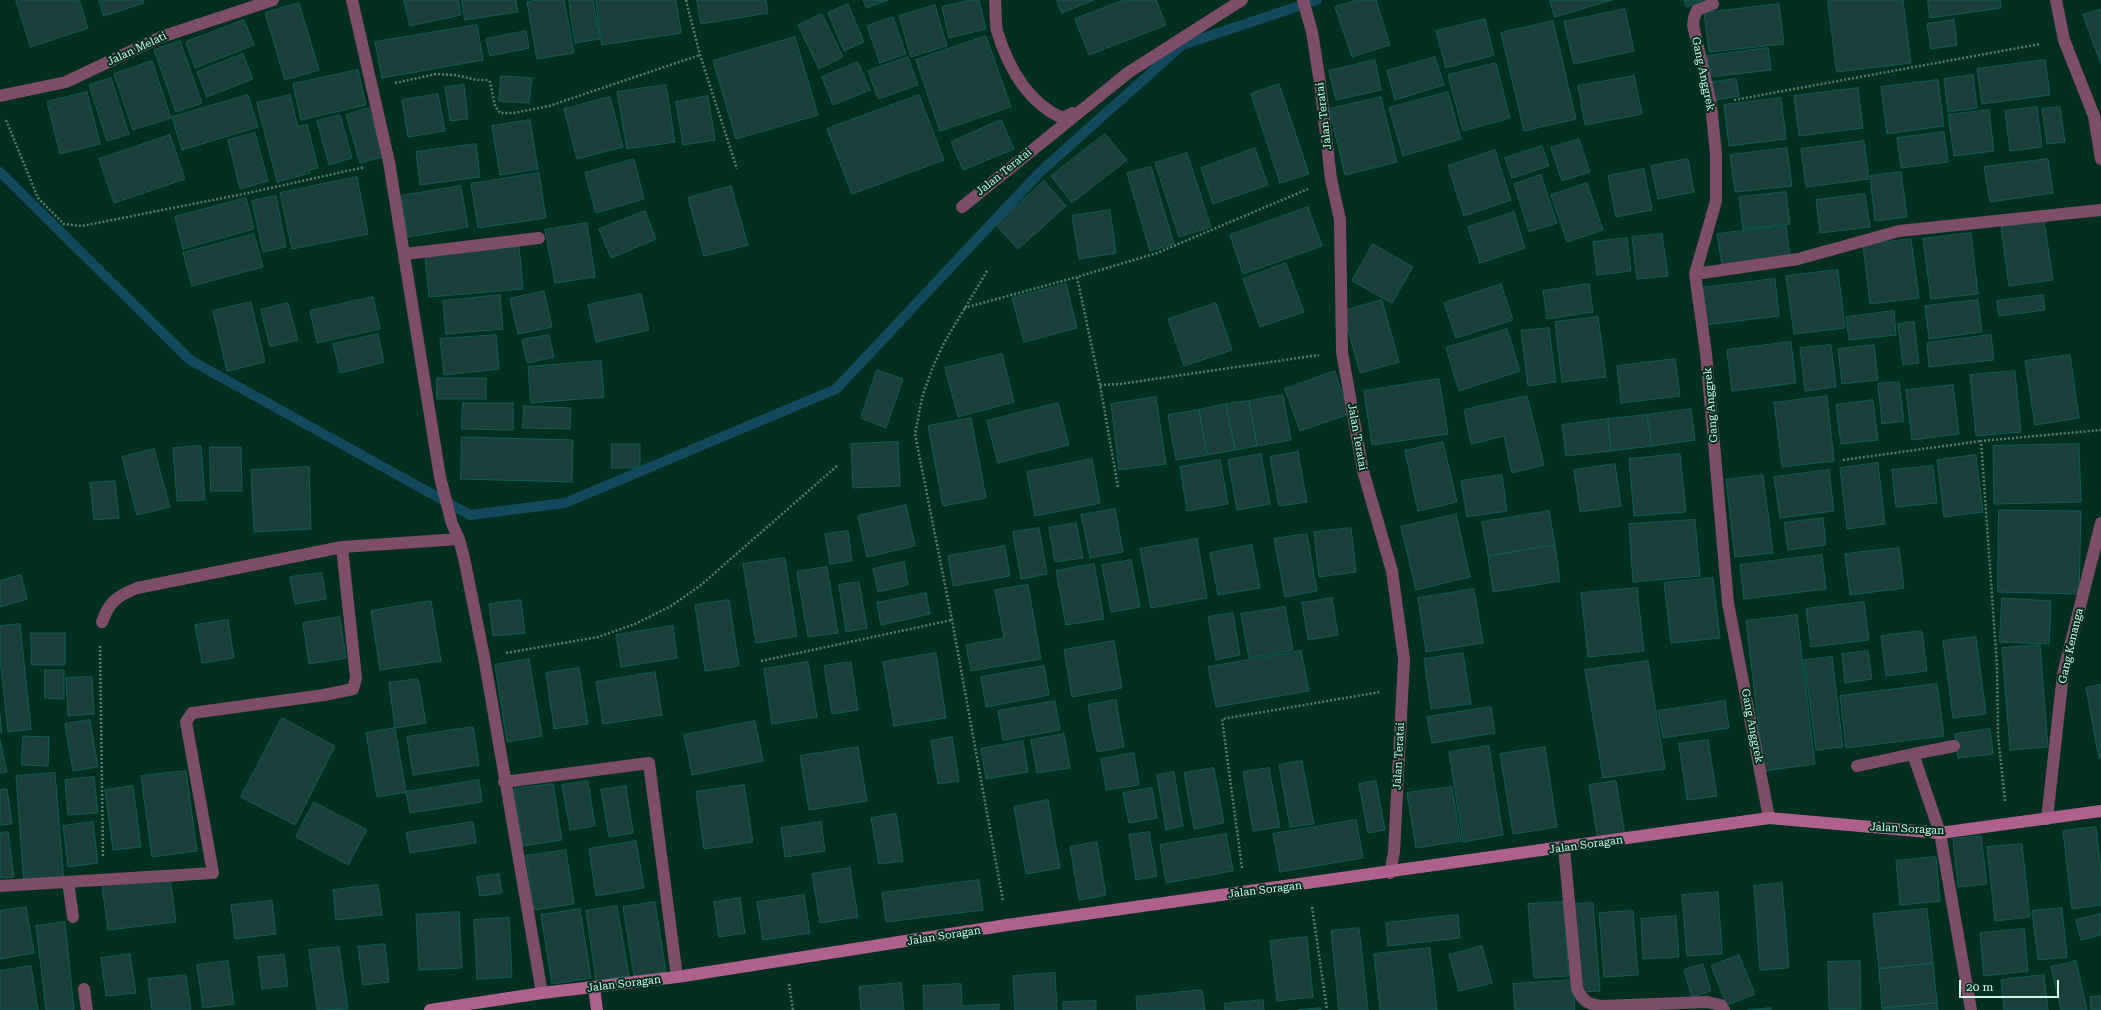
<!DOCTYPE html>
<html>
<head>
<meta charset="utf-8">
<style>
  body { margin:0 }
  #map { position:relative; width:2101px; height:1010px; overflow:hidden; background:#022f20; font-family:"Roboto Serif",serif }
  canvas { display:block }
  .scale { position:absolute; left:1959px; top:980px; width:100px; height:18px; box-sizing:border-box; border:2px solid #d2f7e6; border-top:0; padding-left:5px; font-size:12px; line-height:14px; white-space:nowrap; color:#d2f7e6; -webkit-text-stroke:3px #022f20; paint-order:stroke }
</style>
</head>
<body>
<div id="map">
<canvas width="2101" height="1010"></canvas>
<div class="scale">20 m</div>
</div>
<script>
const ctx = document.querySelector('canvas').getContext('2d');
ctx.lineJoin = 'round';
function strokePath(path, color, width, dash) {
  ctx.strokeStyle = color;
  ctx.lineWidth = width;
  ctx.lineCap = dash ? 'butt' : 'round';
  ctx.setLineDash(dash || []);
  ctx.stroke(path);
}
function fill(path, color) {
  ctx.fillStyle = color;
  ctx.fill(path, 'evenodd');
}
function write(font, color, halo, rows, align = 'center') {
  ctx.font = font + ' "Roboto Serif",serif';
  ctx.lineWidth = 4;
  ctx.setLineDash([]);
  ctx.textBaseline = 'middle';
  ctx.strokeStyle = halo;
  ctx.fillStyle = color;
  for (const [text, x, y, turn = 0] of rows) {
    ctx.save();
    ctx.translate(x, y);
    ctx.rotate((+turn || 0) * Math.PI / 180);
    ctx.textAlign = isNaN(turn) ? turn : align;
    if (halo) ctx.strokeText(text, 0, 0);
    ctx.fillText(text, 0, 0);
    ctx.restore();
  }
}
const stream = new Path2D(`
  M0,172L190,360L470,515L565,503L836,389L1039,173L1182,45L1317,0`);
const building = new Path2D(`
  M16,0H79L88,28L31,47Z
  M99,0H143L144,3L104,16Z
  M404,0H458L461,15L410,26Z
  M462,0H516L518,12L465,20Z
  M539,0H564L574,53L537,59L527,2Z
  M569,0H593L600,39L575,43Z
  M596,0H676L681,33L602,45Z
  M697,0H766L768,13L701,24Z
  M863,0H888L867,8Z
  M971,0H979L986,29L949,38L942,7Z
  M1057,0H1094L1062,13Z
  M1124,0H1156L1166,25L1089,55L1075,19Z
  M1357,0H1376L1390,45L1352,57L1335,7Z
  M1550,0H1612L1555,17Z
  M1684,0H1703L1687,7Z
  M1828,0H1903L1911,63L1837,72Z
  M1928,0H2000L2001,8L1930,18Z
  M299,3L319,70L285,80L265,13Z
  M848,4L864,42L844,51L828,13Z
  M1779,4L1784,44L1709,52L1704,13Z
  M935,5L947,46L911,57L899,16Z
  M1625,9L1634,51L1574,64L1564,22Z
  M2101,9V64L2083,15Z
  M822,14L843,57L819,69L798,25Z
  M893,17L906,54L880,63L867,26Z
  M1485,19L1494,55L1446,68L1436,31Z
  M244,20L254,45L195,68L186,42Z
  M1954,20L1957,45L1931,49L1927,24Z
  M1553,21L1576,119L1524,131L1501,33Z
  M477,25L483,60L382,78L375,42Z
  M526,31L529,48L490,56L486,39Z
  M986,36L1011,107L940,131L916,60Z
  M795,37L818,115L736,139L713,61Z
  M180,41L202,103L176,112L154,50Z
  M1768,48L1771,70L1710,77L1707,56Z
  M243,54L253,79L207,97L197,72Z
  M908,57L918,85L878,99L868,71Z
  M1435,57L1444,85L1395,100L1387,71Z
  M1375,60L1381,90L1336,100L1329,71Z
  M2045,60L2050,95L1982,104L1977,69Z
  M152,61L171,118L133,130L114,74Z
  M858,62L870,90L833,105L822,77Z
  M1496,63L1510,118L1463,131L1448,75Z
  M358,70L366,105L301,120L293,84Z
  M1973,75L1977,108L1948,112L1944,79Z
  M501,76L532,78L529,103L499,101Z
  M1634,76L1642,114L1585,125L1578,86Z
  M111,78L129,134L107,141L89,85Z
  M1736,79L1739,96L1715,100L1712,82Z
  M1938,80L1944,126L1887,134L1881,87Z
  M1279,84L1309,174L1280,183L1251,94Z
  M464,85L468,119L450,121L445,87Z
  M666,85L675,142L627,149L617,92Z
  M1858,88L1863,128L1799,136L1794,96Z
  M87,92L100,144L60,154L47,102Z
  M1448,92L1461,139L1403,156L1389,108Z
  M438,94L445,131L408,137L402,100Z
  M248,95L258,127L182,150L172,117Z
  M290,95L298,127L307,124L318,168L309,170L310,173L277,182L257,103Z
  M919,95L944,160L852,194L827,129Z
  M708,96L715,140L683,145L676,102Z
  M610,97L623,147L577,159L564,109Z
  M1381,97L1397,162L1345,175L1329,109Z
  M1781,98L1786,139L1729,146L1724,105Z
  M2037,107L2042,147L2010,151L2005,111Z
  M2060,107L2065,142L2047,144L2042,109Z
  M369,108L383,157L360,163L346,115Z
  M1989,110L1994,151L1954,156L1948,115Z
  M340,115L352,158L329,165L317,121Z
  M530,120L538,169L500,175L492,126Z
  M1001,120L1014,149L963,170L951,142Z
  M1944,132L1948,162L1901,168L1897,138Z
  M255,133L268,181L240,189L228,140Z
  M1105,134L1127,160L1072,203L1051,176Z
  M170,135L185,179L114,203L99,159Z
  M1579,139L1590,172L1562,181L1551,148Z
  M1864,141L1869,179L1806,187L1801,149Z
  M476,144L480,177L420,185L416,152Z
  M1542,146L1549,166L1512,178L1505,158Z
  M1255,148L1268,185L1213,204L1201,168Z
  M1787,148L1792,186L1735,192L1730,155Z
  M1495,150L1511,200L1464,216L1448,166Z
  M1187,153L1211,227L1179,237L1155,163Z
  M634,159L644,199L596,213L585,173Z
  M1688,159L1694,192L1658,199L1651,166Z
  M2048,159L2053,193L1990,202L1984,167Z
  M1151,167L1174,244L1150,251L1127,173Z
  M1644,169L1652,210L1616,217L1608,176Z
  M1901,172L1907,217L1875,221L1870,176Z
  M539,173L546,218L478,228L471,184Z
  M1541,175L1557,223L1529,232L1514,184Z
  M357,177L368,234L292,249L280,193Z
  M1044,181L1066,206L1018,249L996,225Z
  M1587,183L1603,230L1567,242L1551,195Z
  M461,186L468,227L408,237L401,196Z
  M731,186L748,245L704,256L688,198Z
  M1786,192L1790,224L1743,229L1739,197Z
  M1865,194L1870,227L1820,233L1816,200Z
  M276,196L286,247L263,252L252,201Z
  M246,198L254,229L183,249L175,217Z
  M1308,207L1322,246L1243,274L1230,235Z
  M1110,210L1116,253L1079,259L1072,216Z
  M645,211L656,239L611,258L599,229Z
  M1514,212L1525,248L1480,263L1468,227Z
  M2044,221L2053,280L2009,286L2001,227Z
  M587,223L595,277L555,283L545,230Z
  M1786,226L1790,257L1722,265L1717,234Z
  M1971,233L1978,294L1931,299L1923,239Z
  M254,234L263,267L192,286L183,253Z
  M1662,234L1668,276L1637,279L1632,237Z
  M1627,238L1631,271L1597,275L1593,242Z
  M1911,239L1919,298L1870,304L1863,245Z
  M1373,244L1413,267L1392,303L1352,281Z
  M519,247L523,289L429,297L425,255Z
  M1286,263L1304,312L1260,327L1243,279Z
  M1838,270L1845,328L1794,334L1786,276Z
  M1775,279L1779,316L1705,325L1700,288Z
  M1066,284L1077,328L1024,342L1012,298Z
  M1501,284L1513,320L1456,338L1444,303Z
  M1589,284L1593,312L1547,319L1543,291Z
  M544,291L552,327L518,334L510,299Z
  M641,294L649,330L596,342L588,305Z
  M500,295L503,329L446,334L443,301Z
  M2043,295L2045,310L1999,316L1997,301Z
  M373,297L380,329L317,343L310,311Z
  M1382,300L1399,362L1360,373L1343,311Z
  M1978,300L1982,332L1929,339L1925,306Z
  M251,302L265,362L227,371L213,311Z
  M288,303L298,340L270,347L261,310Z
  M1216,303L1232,350L1184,366L1168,319Z
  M1894,311L1896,335L1849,340L1846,317Z
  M1598,317L1606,377L1562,382L1555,322Z
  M1914,322L1919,363L1903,365L1898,324Z
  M1549,328L1556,382L1528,386L1521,331Z
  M1507,329L1520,371L1459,391L1446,348Z
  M378,334L384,362L340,373L333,344Z
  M496,335L499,369L444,375L440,339Z
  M549,335L554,357L527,363L522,340Z
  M1991,335L1994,360L1929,367L1927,343Z
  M1791,342L1796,383L1732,391L1727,350Z
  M1831,345L1836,387L1805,391L1800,348Z
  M1874,345L1878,380L1842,384L1838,349Z
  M1002,354L1014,402L958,417L945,368Z
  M2070,355L2079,418L2035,425L2025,361Z
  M1675,359L1680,396L1621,403L1617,366Z
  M601,361L604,397L531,403L528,367Z
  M877,370L903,379L886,428L861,418Z
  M1335,371L1349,414L1300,431L1285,389Z
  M2015,371L2021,432L1976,436L1970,375Z
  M437,378H486V399H437Z
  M1439,379L1448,434L1372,445L1364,391Z
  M1899,382L1904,421L1882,424L1878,384Z
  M1953,385L1959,434L1912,440L1906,390Z
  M1283,395L1291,440L1257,446L1249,401Z
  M1527,396L1544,465L1512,473L1504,436L1471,444L1464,410Z
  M1827,396L1834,461L1782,467L1774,403Z
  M1156,397L1166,464L1119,470L1111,404Z
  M1873,400L1878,440L1841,444L1836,405Z
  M1249,401L1257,446L1235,450L1226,404Z
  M463,403H513V430L462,429Z
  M1058,403L1069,445L998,463L987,421Z
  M1226,404L1235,450L1207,455L1199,410Z
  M524,406L571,408L570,429L523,428Z
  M1691,409L1695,440L1652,446L1647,415Z
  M1199,410L1207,455L1176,460L1168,415Z
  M1647,415L1652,446L1611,451L1608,419Z
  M971,418L986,498L943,506L928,426Z
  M1608,419L1611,451L1566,456L1562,425Z
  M462,437L573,440L572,482L461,479Z
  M898,442L900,486L853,488L851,444Z
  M1443,442L1457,502L1418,511L1405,451Z
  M612,444H640V468H612Z
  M2079,444L2081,502L1994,504L1993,446Z
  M201,446L205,500L177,501L173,448Z
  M210,447H241L242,491H211Z
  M154,449L170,507L137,515L122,457Z
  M1298,452L1307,502L1279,506L1270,457Z
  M1261,454L1270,504L1237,510L1228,460Z
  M1680,454L1686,512L1634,516L1629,459Z
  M1976,455L1983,512L1944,517L1937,460Z
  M1092,459L1100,503L1035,516L1027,472Z
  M1220,460L1228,504L1187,511L1180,467Z
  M1878,463L1885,524L1847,529L1840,468Z
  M1615,464L1621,506L1580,512L1574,470Z
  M1933,466L1937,503L1896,507L1892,470Z
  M309,467L311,529L254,532L251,470Z
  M1829,470L1834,511L1780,518L1774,477Z
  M1502,475L1507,511L1467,517L1461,481Z
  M1763,475L1773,553L1735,557L1726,480Z
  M115,481L119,518L94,520L90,483Z
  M906,505L915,546L867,557L858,516Z
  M1115,509L1123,552L1090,558L1081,515Z
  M1999,510L2081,511L2079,594L1998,592Z
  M1549,511L1555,545L1488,556L1482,522Z
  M1456,514L1470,577L1416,590L1401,527Z
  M1823,518L1826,545L1788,550L1784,523Z
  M1695,520L1700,576L1633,582L1629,524Z
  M1076,523L1083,558L1055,562L1049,528Z
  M1039,528L1047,574L1021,579L1013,532Z
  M1351,528L1356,572L1319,577L1314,532Z
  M848,531L852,561L830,564L825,534Z
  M1307,534L1317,591L1285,597L1274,539Z
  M1197,539L1207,598L1151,608L1140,549Z
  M1252,545L1260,588L1218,595L1210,553Z
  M1555,545L1560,581L1493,592L1488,556Z
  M1005,546L1010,576L953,586L948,556Z
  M1899,548L1904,588L1850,595L1845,554Z
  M1822,555L1826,589L1744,599L1740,565Z
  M785,558L797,636L756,643L743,564Z
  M1131,560L1140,607L1111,612L1102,565Z
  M904,562L908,585L878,592L873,569Z
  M1094,564L1104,619L1066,625L1056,571Z
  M827,567L838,633L808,637L797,572Z
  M322,573L326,599L295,604L290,577Z
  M21,575L27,599L0,607V581Z
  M1713,578L1720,638L1671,643L1664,583Z
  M859,582L867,628L846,632L839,585Z
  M1028,585L1041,659L971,671L966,645L1004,638L995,590Z
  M1637,588L1644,651L1588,657L1581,593Z
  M1474,589L1483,643L1426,652L1418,598Z
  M926,593L930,614L881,625L877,603Z
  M1332,598L1338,635L1308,640L1302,603Z
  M2002,598L2051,601L2049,644L2000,642Z
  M521,600L525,633L493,636L489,604Z
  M729,600L739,666L705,671L695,605Z
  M431,601L441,661L380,670L371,611Z
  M1864,602L1869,640L1811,647L1806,609Z
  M1285,607L1293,650L1249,658L1241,614Z
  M1233,613L1240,655L1216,660L1208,617Z
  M1797,615L1815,764L1764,771L1746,621Z
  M340,617L346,658L309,664L303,623Z
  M228,620L234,658L202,663L195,625Z
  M20,624L31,729L8,732L0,658V626Z
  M673,626L677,658L621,667L616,635Z
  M1922,631L1927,671L1886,676L1881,636Z
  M31,633H65V665H32Z
  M1976,637L1986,714L1953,718L1943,641Z
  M1114,641L1122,688L1072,697L1064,650Z
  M2040,645L2048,747L2010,750L2002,648Z
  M1301,651L1309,691L1216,707L1208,667Z
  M1868,651L1872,679L1845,683L1842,654Z
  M936,653L946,718L894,726L883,662Z
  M1463,653L1471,704L1431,709L1424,659Z
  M1832,657L1843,747L1816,750L1804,660Z
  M529,659L542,736L507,742L495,665Z
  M1648,661L1665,769L1603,778L1585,670Z
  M808,662L817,717L772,724L764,669Z
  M851,662L858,710L832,714L824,666Z
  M1044,666L1049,695L986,707L981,677Z
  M579,668L588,724L554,729L546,673Z
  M45,670H64V699L45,698Z
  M655,672L662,715L603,724L596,682Z
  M92,677L94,714L68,716L66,678Z
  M418,679L426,723L395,728L389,683Z
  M1937,684L1944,736L1846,748L1840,696Z
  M2101,685V758H2099L2086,688Z
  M1116,700L1124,747L1097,752L1088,705Z
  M1055,701L1060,730L1003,740L998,711Z
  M1725,701L1729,728L1663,738L1658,711Z
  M1491,707L1495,733L1432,743L1427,717Z
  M0,715L2,733H0Z
  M282,718L335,746L295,825L241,797Z
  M90,720L98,767L73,771L65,724Z
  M755,721L763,761L692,775L684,735Z
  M473,727L479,765L413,775L407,737Z
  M395,728L406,792L377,797L366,733Z
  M1990,729L1993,754L1958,758L1955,734Z
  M1064,734L1070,768L1037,773L1031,740Z
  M23,736L49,737L48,766L22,765Z
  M952,737L959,781L938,784L931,741Z
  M0,740L7,772L0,773Z
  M1708,740L1717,796L1687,800L1679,744Z
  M1023,741L1028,772L986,779L981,749Z
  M1489,746L1503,835L1463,842L1449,752Z
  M858,747L867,801L809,810L800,756Z
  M1545,747L1557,827L1513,834L1500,754Z
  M1134,753L1139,785L1106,790L1101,759Z
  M1302,761L1314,824L1290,827L1279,765Z
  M1214,768L1224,823L1194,829L1184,773Z
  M1269,768L1280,827L1253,831L1243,772Z
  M186,771L197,851L152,857L141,776Z
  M1174,772L1183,826L1166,830L1157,775Z
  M55,773L64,881L24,884L16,776Z
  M94,777L98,813L68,815L65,780Z
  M479,780L482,802L410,813L406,792Z
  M588,781L595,826L570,830L562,785Z
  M1376,781L1385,830L1368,833L1359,784Z
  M1616,781L1625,836L1598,841L1589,785Z
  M553,784L562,840L523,846L514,789Z
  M744,785L753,842L704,849L696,792Z
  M133,786L141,847L113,850L105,790Z
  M626,786L633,833L609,837L601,790Z
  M1452,787L1461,841L1416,848L1407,793Z
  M1152,788L1157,818L1129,823L1123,793Z
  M7,789L12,824L0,825V790Z
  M1048,800L1060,868L1026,874L1014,807Z
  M314,802L367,830L348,865L296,837Z
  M896,814L903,861L879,864L871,818Z
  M1356,820L1363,858L1280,872L1273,834Z
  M93,822L98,863L68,867L63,826Z
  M473,822L476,843L410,853L406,833Z
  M821,822L825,851L785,857L781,828Z
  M2096,827L2101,871V905L2072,909L2063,831Z
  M8,832L14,877L0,878V833Z
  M1149,832L1157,876L1136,880L1129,835Z
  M1226,834L1233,871L1166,883L1160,845Z
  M1981,836L1987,884L1958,887L1953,839Z
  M636,841L644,888L596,896L589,849Z
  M1097,842L1106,895L1079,900L1070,847Z
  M2022,844L2030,917L1995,921L1987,847Z
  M566,850L574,904L534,910L526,856Z
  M1936,857L1940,901L1900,905L1896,861Z
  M850,868L858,917L820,923L812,874Z
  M499,874L502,893L480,896L477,877Z
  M170,876L176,922L108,930L102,885Z
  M979,880L983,910L886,922L882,893Z
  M1782,883L1789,968L1760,970L1754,886Z
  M378,885L382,915L336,920L333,890Z
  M1718,892L1722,954L1687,956L1682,895Z
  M804,895L810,933L763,940L757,902Z
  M740,898L745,933L719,937L714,902Z
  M272,901L276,934L235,939L231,905Z
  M655,902L666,972L634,976L623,907Z
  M1563,902L1569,976L1534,978L1528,904Z
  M1593,903L1600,991L1581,992L1574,904Z
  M617,906L629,976L596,980L586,911Z
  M26,907L34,953L0,959V911Z
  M2062,908L2067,957L2038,960L2032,911Z
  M580,909L591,978L552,984L541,915Z
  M1927,909L1933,963L1879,969L1873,914Z
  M1633,911L1638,975L1604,977L1599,913Z
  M459,912L462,968L419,970L416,915Z
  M2101,914V935L2081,940L2076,920Z
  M1458,915L1460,938L1388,946L1386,923Z
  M1676,916L1679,957L1643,959L1641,919Z
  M509,918L512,977L477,979L474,920Z
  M65,922L74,1010H46L36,926Z
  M1359,928L1368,1010H1339L1331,931Z
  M2024,929L2028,971L1984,976L1980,933Z
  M1307,937L1313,997L1277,1001L1270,941Z
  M385,944L389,982L363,985L358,947Z
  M1482,946L1492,983L1459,991L1449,955Z
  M339,947L348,1009L317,1010L309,950Z
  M1430,948L1437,1010H1380L1374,954Z
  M130,954L136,993L106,996L101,958Z
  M284,955L288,986L262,989L258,957Z
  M1739,955L1755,994L1727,1005L1711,966Z
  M228,961L234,1004L203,1008L197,965Z
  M1860,961L1861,1009H1829L1828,962Z
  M2076,961L2087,1010H2061L2051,967Z
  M1933,963L1937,1003L1882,1008L1879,969Z
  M1703,964L1711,991L1692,997L1684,970Z
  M31,966L38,1010H0V971Z
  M1055,973L1057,1010H1015L1013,976Z
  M186,975L191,1010H152L148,979Z
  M2044,975L2048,1010H2004L2001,980Z
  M1572,980L1575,1010H1515L1513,984Z
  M901,983L904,1010H861L859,987Z
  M961,984L962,1006L999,1004V1010H924L923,986Z
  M1202,990L1205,1010H1137L1136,997Z
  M2101,996V1010H2091L2090,997Z
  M1263,1000L1264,1010H1225L1224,1004Z
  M1096,1001V1010H1063V1002Z
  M1937,1003L1938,1010H1883L1882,1008Z
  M1320,1008L1321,1010H1299Z
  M1771,1008V1010H1748Z`);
const path = new Path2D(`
  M686,0L700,55L737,169
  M395,83L436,74L455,75L477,80H488L490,82L495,106L500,113H514L549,106L700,55
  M1734,100L2040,44
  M6,120L38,198L64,224L82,226L248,193L365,167
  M987,271L944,343L932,369L922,398L915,434L952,620L1003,901
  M964,308L1077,277
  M1100,385L1120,384L1319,355
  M1843,460L1981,441
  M1118,487L1100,385L1077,277L1157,253L1308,189
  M100,646L103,857
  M506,653L598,637L635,624L671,606L701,585L838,465
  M761,661L952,620
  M2005,801L1998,735L1997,666L1981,441L2101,430
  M1242,868L1222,719L1380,692
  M1312,907L1327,1010
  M789,984L793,1010`);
const lane = new Path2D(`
  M405,254L539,238
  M1913,754L1954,746
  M1857,766L1913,754L1940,833
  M68,882L73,917
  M84,989L87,1010`);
const street = new Path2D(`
  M352,0L389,162L440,477L452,524L459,539L464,558L484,657L542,993
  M995,0C996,10 995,22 997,31C1008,67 1027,102 1062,118L1073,113
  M1303,0L1312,32L1320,83L1331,179L1340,220L1342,352L1363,471L1392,571L1404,659L1394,852L1390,873
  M2056,0L2064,40L2094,116L2101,159
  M1713,4L1697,10L1694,18L1693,25L1711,104L1716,155V201L1695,274L1706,353L1728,603L1769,818
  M0,96L66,82L161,37L273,0
  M962,207L1129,72L1242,0
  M1695,274L1798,259L1899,231L2101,210
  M102,622C109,602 117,596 137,588L342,547L459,539
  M504,782L649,763L677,977
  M2047,819L2063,674L2101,523
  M1940,833L1971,1010
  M1564,848L1577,988C1582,1001 1588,1004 1601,1006L1707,1002L1721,1005L1724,1010
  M0,886L213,873L186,722L192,713L324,695L353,689L356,678L342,547`);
const secondary = new Path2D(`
  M594,987L597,1010
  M430,1010L542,993L677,977L1007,925L1769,818L1940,833L2101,811`);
const streetNames = [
  ["Jalan Melati",137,49,-25],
  ["Gang Anggrek",1703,74,78],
  ["Jalan Teratai",1324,116,-97],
  ["Jalan Teratai",1004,172,-39],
  ["Gang Anggrek",1711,405,-95],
  ["Jalan Teratai",1357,437,80],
  ["Gang Kenanga",2071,646,-77],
  ["Gang Anggrek",1752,726,79],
  ["Jalan Teratai",1399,756,-87],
  ["Jalan Soragan",1907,829,3],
  ["Jalan Soragan",1586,845,-8],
  ["Jalan Soragan",1265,890,-7],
  ["Jalan Soragan",944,936,-9],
  ["Jalan Soragan",624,984,-7]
];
strokePath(stream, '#12495d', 10);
fill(building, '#1b403c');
strokePath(building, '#0d5d56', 1);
strokePath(path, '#537d6d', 2.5, [2, 2]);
strokePath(lane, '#7e4d68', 12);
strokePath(street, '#7e4d68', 12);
strokePath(secondary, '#ae618c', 12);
write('11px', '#d2f7e6', '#022f20', streetNames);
</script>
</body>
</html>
